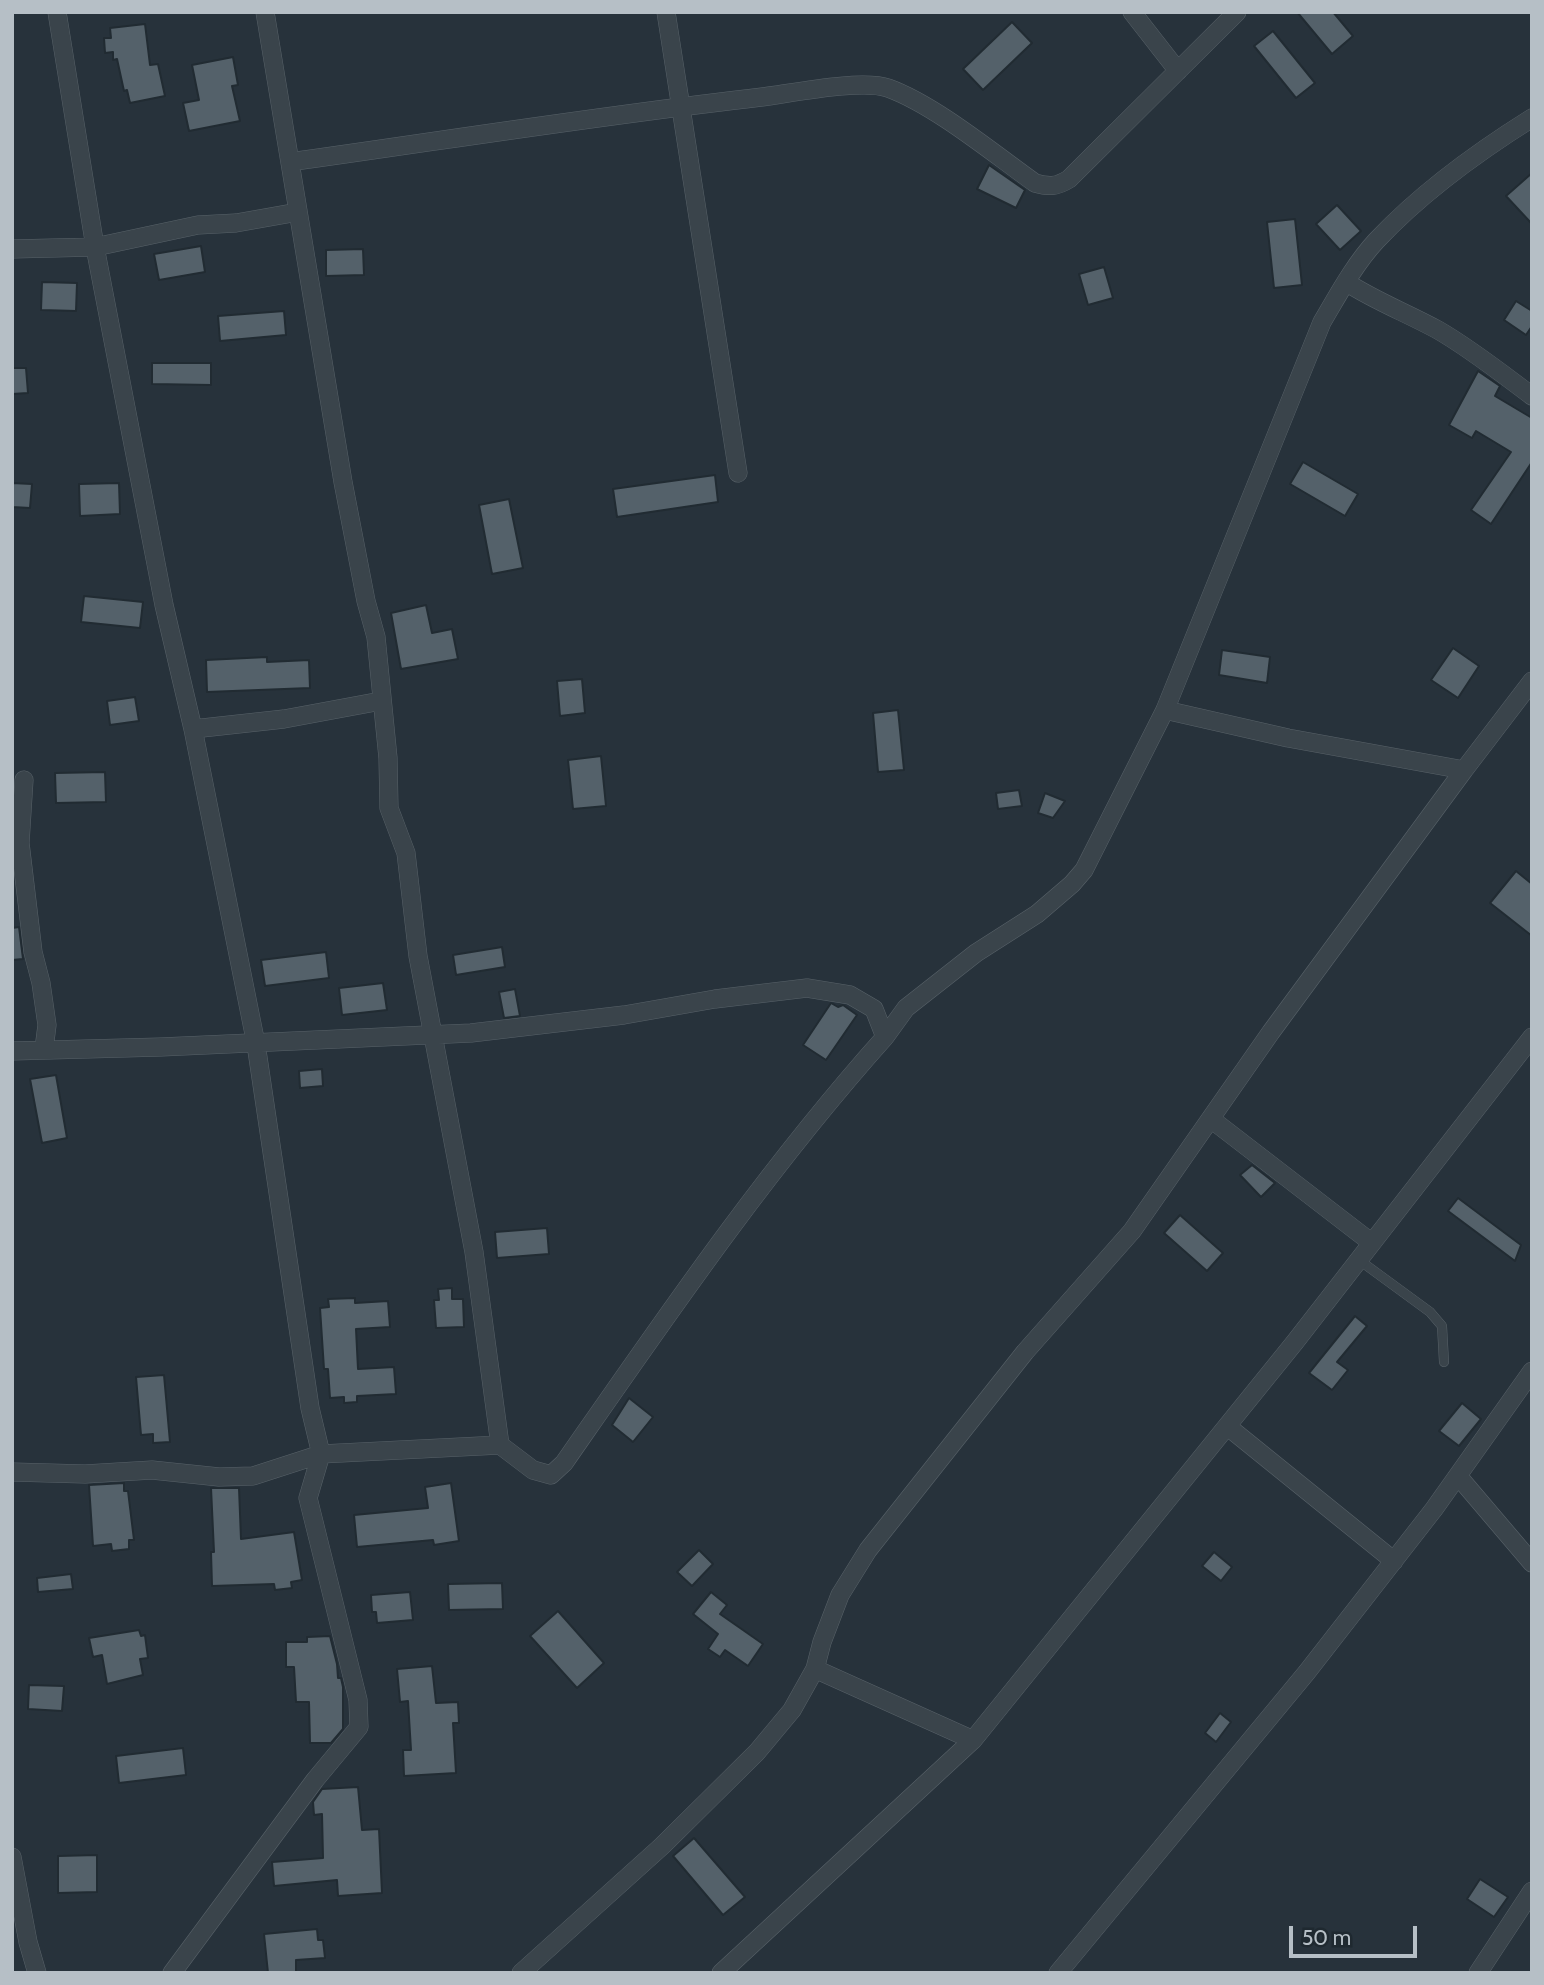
<!DOCTYPE html>
<html>
<head>
<meta charset="utf-8">
<style>
  body { margin:0 }
  #map { position:relative; width:1544px; height:1985px; overflow:hidden; background:#27323b; font-family:Cabin,sans-serif }
  canvas { display:block }
  .frame { position:absolute; inset:0; border:14px solid #b6bfc6; pointer-events:none }
  .scale { position:absolute; left:1289px; top:1926px; width:128px; height:32px; box-sizing:border-box; border:4px solid #b6bfc6; border-top:0; padding-left:9px; font-size:21px; line-height:24px; white-space:nowrap; color:#b6bfc6; -webkit-text-stroke:5px #1f2930; paint-order:stroke }
</style>
</head>
<body>
<div id="map">
<canvas width="1544" height="1985"></canvas>
<div class="frame"></div>
<div class="scale">50 m</div>
</div>
<script>
const ctx = document.querySelector('canvas').getContext('2d');
ctx.lineJoin = 'round';
function fill(path, color) {
  ctx.fillStyle = color;
  ctx.fill(path, 'evenodd');
}
function strokePath(path, color, width, dash) {
  ctx.strokeStyle = color;
  ctx.lineWidth = width;
  ctx.lineCap = dash ? 'butt' : 'round';
  ctx.setLineDash(dash || []);
  ctx.stroke(path);
}
const building = new Path2D(`
  M1297,12H1333L1353,36L1332,54Z
  M1012,22L1032,43L983,90L963,69Z
  M145,24L150,65L158,64L165,96L130,103L127,90L124,91L117,59L113,60V52L105,53L104,38H111L110,28Z
  M1273,31L1315,83L1296,98L1254,46Z
  M233,57L238,85L232,86L240,121L189,131L183,103L199,100L192,65Z
  M989,165L1025,190L1016,208L977,189Z
  M1532,173V224L1506,196Z
  M1337,205L1361,231L1340,250L1316,224Z
  M1295,219L1302,285L1274,288L1267,222Z
  M201,246L205,272L159,280L154,254Z
  M363,249L364,275L326,276V250Z
  M1104,267L1113,298L1088,305L1079,274Z
  M42,282L77,283L76,311L41,310Z
  M1516,301L1532,311V326L1526,335L1504,320Z
  M284,311L286,335L220,341L218,316Z
  M152,363H211V385L152,384Z
  M12,368H26L28,393L12,394Z
  M1478,371L1500,386L1495,396L1532,418V462L1491,524L1471,510L1511,452L1476,431L1472,438L1449,425Z
  M1303,462L1358,494L1345,516L1290,484Z
  M715,475L718,502L617,517L613,489Z
  M12,483L32,484L30,508L12,507Z
  M119,483L120,514L80,516L79,484Z
  M509,499L523,568L492,574L479,505Z
  M84,596L143,602L140,628L81,622Z
  M426,605L432,633L452,629L458,659L401,669L391,613Z
  M1453,648L1479,666L1458,698L1431,680Z
  M1222,650L1270,657L1267,683L1219,675Z
  M267,657V662L309,660L310,688L207,692L206,660Z
  M582,679L585,713L560,716L557,681Z
  M135,697L139,721L110,725L107,701Z
  M898,710L904,770L878,772L873,713Z
  M601,756L606,806L573,809L568,760Z
  M105,772L106,802L56,803L55,773Z
  M1019,790L1022,806L998,809L996,793Z
  M1045,793L1065,801L1053,818L1038,813Z
  M1516,871L1532,884V936L1490,903Z
  M19,927L23,959L12,960V928Z
  M502,947L505,967L456,975L453,955Z
  M326,952L329,978L265,986L261,960Z
  M383,983L387,1010L342,1015L339,988Z
  M515,989L520,1016L504,1018L499,992Z
  M831,1003L838,1007L843,1005L857,1015L826,1060L803,1045Z
  M322,1069L323,1086L300,1088L299,1071Z
  M56,1075L67,1138L42,1143L30,1079Z
  M1252,1165L1275,1183L1261,1197L1240,1175Z
  M1458,1198L1521,1245L1515,1261L1448,1211Z
  M1180,1215L1223,1253L1207,1271L1164,1233Z
  M547,1228L549,1254L497,1258L495,1232Z
  M452,1288V1299H463L464,1327L436,1328L434,1300H439L438,1289Z
  M355,1298V1303L388,1301L390,1327L356,1329L358,1369L394,1367L396,1394L357,1396V1402L344,1403V1397L330,1398L328,1369H324L320,1308L329,1307L328,1299Z
  M1355,1316L1367,1326L1337,1362L1348,1370L1332,1390L1309,1373Z
  M164,1375L170,1442L153,1443V1434L141,1435L136,1377Z
  M629,1398L653,1417L633,1442L612,1425Z
  M1462,1403L1481,1419L1459,1446L1439,1431Z
  M124,1483V1491H128L134,1540H129V1549L112,1551L111,1544L93,1546L89,1485Z
  M451,1483L459,1541L434,1545L433,1540L357,1547L354,1515L428,1508L425,1487Z
  M211,1488H239L241,1539L294,1532L302,1580L291,1582L292,1588L275,1590L274,1584L212,1586L211,1552H214Z
  M699,1550L713,1564L692,1586L677,1572Z
  M1214,1552L1232,1567L1221,1581L1202,1566Z
  M71,1574L73,1589L38,1592L37,1578Z
  M502,1583L503,1609L449,1610L448,1584Z
  M410,1592L413,1620L377,1623L376,1612H372L371,1595Z
  M711,1592L727,1605L720,1614L763,1644L748,1666L725,1650L720,1657L708,1649L718,1634L693,1614Z
  M558,1611L604,1663L577,1688L530,1636Z
  M139,1630L141,1636L145,1635L148,1658L140,1659L143,1675L107,1684L102,1655L93,1657L89,1638Z
  M330,1636L337,1664L338,1678H341L343,1687V1729L331,1743H310L309,1702H296L294,1667H286V1642H307V1637Z
  M432,1666L436,1703L458,1702L459,1723H453L456,1773L404,1776L403,1750H411L408,1701L400,1702L397,1669Z
  M29,1685L64,1686L62,1711L28,1709Z
  M1220,1713L1231,1722L1216,1742L1205,1733Z
  M183,1748L186,1775L119,1783L116,1756Z
  M358,1787L362,1830L379,1829L382,1893L338,1896L337,1880L274,1886L272,1862L323,1858L322,1814L314,1815L313,1802L322,1789Z
  M694,1838L745,1897L723,1915L673,1856Z
  M97,1855V1892L58,1893V1856Z
  M1480,1879L1508,1897L1494,1917L1467,1899Z
  M317,1929L318,1940H323L325,1958L296,1960V1973H268L264,1934Z`);
const service = new Path2D(`
  M1359,1260L1430,1312L1442,1326L1444,1362`);
const minor = new Path2D(`
  M57,12L95,247L164,605L193,729L256,1044L310,1408L321,1454L308,1498L358,1700L359,1727L315,1780L172,1973
  M265,12L343,482L366,601L376,637L388,758L389,808L406,853L418,956L474,1252L500,1445
  M666,12L738,473
  M1132,12L1178,71
  M290,162C447,140 604,115 762,97C793,93 861,79 888,88C935,105 994,154 1035,183C1049,187 1056,187 1069,179L1237,12
  M12,249L95,247L198,225L236,223L298,212
  M1346,282C1375,301 1407,313 1438,330C1471,349 1501,373 1532,396
  M193,729L284,719L381,701
  M1464,770L1532,681
  M24,780L20,843L33,952L41,983L47,1025L44,1049
  M12,1051L161,1047L471,1033L624,1015L715,999L807,988L850,995L874,1009L885,1037L906,1008L976,953L1037,914L1072,884L1084,870L1165,710L1322,322C1338,295 1354,265 1376,241C1421,193 1476,153 1532,118
  M1211,1119L1372,1243
  M1227,1426L1394,1561
  M12,1472L85,1474L152,1470L219,1477L253,1476L321,1454L500,1445L533,1470L551,1475L564,1463C665,1318 766,1170 885,1037
  M1458,1476L1532,1563
  M815,1669L973,1740
  M12,1857L28,1942L37,1973
  M521,1973L662,1846L757,1752L792,1710L815,1669L822,1642L840,1595L868,1550L1025,1352L1132,1231L1271,1032L1464,770L1288,738L1165,710
  M721,1973L973,1740L1295,1342L1532,1037
  M1058,1973L1307,1672L1434,1509L1532,1371
  M1478,1973L1532,1891`);
fill(building, '#54616a');
strokePath(building, '#212b32', 2);
strokePath(service, '#586269', 10);
strokePath(minor, '#586269', 19);
strokePath(service, '#3a444b', 9);
strokePath(minor, '#3a444b', 18);
</script>
</body>
</html>
